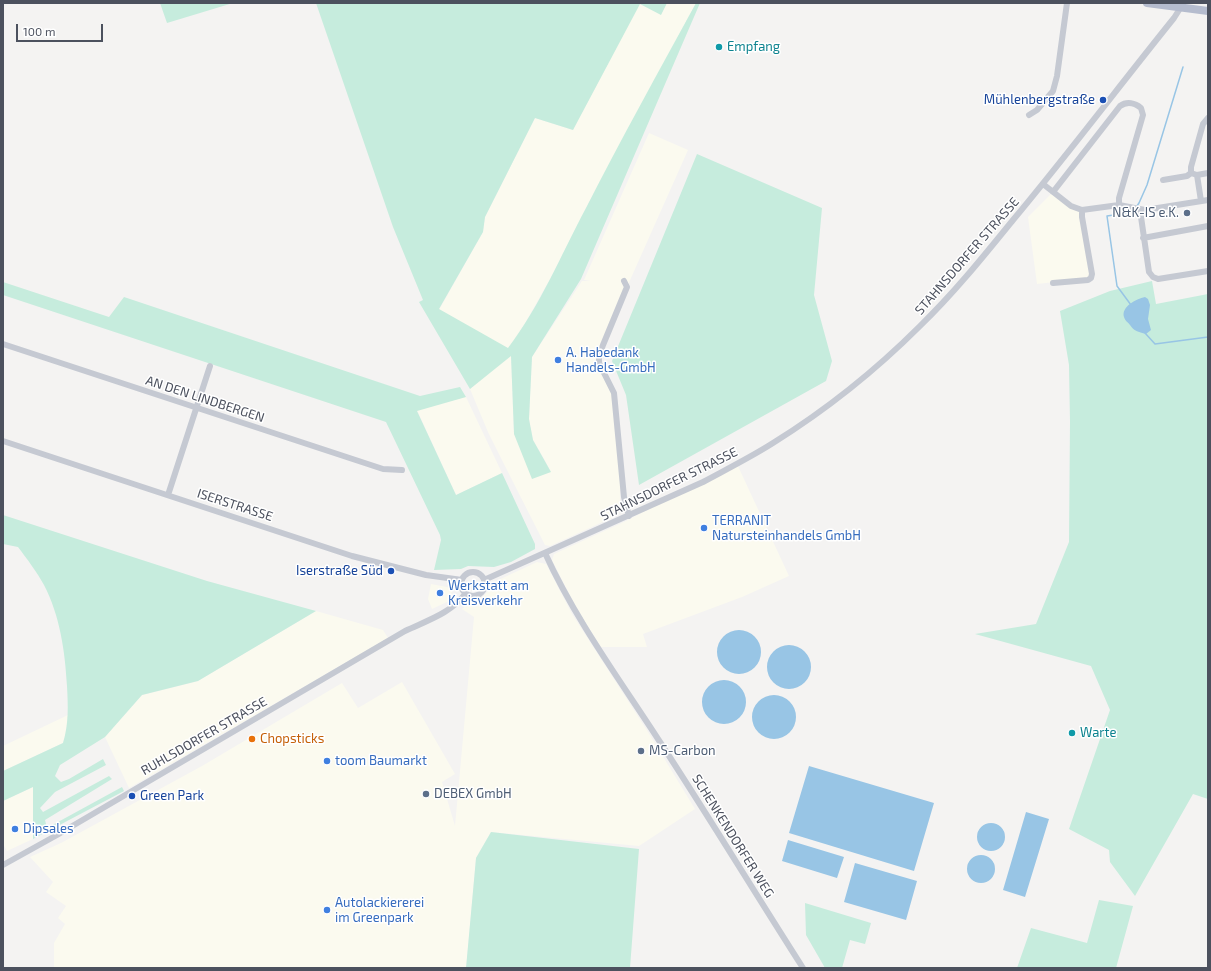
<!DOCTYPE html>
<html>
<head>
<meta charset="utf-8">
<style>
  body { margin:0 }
  #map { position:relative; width:1211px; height:971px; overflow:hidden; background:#f4f3f2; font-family:"Exo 2",sans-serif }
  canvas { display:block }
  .frame { position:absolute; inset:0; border:4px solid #4c515e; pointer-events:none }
  .scale { position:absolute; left:16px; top:24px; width:87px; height:18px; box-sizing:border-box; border:2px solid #4c515e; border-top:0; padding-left:5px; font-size:12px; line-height:14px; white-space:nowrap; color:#4c515e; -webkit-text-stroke:3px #fff; paint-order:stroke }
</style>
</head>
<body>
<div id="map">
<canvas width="1211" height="971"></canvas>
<div class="frame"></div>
<div class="scale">100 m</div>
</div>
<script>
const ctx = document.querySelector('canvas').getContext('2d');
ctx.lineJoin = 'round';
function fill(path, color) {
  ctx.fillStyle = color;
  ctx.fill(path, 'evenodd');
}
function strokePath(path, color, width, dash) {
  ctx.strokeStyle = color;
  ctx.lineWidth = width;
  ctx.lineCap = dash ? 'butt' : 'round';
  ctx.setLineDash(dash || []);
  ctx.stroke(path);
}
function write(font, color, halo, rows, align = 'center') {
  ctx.font = font + ' "Exo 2",sans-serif';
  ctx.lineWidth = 3;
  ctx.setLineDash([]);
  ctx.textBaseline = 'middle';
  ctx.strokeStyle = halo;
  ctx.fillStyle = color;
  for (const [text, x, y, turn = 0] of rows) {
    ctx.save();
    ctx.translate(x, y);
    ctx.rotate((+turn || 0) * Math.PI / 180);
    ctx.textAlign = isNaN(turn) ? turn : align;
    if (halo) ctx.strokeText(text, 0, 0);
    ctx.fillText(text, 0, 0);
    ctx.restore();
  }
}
const commercial = new Path2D(`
  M640,3H696L586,208L550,279L524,325L509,349L439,310L483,232L485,217L535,118L573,130Z
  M649,133L688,150L627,287L599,356L614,393L620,454V510L618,515L550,546L545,545L507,470L488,432L470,389L511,355L514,434L551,472L543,457L533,440L529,419L532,357L582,281H591L584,280Z
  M1053,192L1082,210L1091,278L1037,284L1028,217Z
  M466,397L502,473L456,495L417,410Z
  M737,464L789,576L742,597L643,634L647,647H601L577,609L552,560L554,554L624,522Z
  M537,562L546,564L572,614L648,732L695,809L639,846L491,832L476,858L466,968H54V943L65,924L58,918L66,906L46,892L53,882L30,857L61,843L202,766L342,683L358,708L402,682L455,774L442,782L455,826L474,617L462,609L469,603L481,599L488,591L492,583Z
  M431,584L452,588L451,600L432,609L428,599Z
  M316,611L383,630L388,638L129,788L105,737L142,695L198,681Z
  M68,715L66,734L63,743L3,771V746Z
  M33,787V839L7,851L3,844V801Z`);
const green = new Path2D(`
  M160,3H233L167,23Z
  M316,3H667L661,15L640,4L573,130L535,118L485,217L483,232L439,309L508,348C540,306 561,255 586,208C621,139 659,71 696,3H700L581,279L532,357L529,419L533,440L551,472L532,479L514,434L511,356L470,389L419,302L423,300L393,227Z
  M697,154L822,208L814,295L832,361L826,381L639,485L626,395L612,361Z
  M1152,281L1156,304L1208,294V799L1193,794L1135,896L1110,862L1109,850L1069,829L1110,710L1091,666L975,634L1036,624L1069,542L1070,422L1069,365L1060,311L1110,291Z
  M3,282L109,317L124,297L420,396L460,387L466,397L417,411L456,495L502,473L535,544V549L511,562L494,567L468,566L461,569L434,570L441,540L440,535L386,422L3,295Z
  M3,515L207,581L316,611L198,681L142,695L105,737L60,765L55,776L61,782L69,779L103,759L106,765L55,792L40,808L43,812L109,776L112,779L45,820L47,828L122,787L124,791L33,839V787L3,801V771L63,743C69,723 68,706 67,686C65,651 60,616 44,585C37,572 27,559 18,547L3,544Z
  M491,832L639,849L630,968H466L476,858Z
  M1099,900L1133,906L1116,968H1017L1031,928L1087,943Z
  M805,903L871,923L865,944L850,940L842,968H825L806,935Z`);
const water = new Path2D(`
  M1145,297L1148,299L1150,305L1148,319L1151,330L1146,334C1138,332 1134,331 1130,325C1128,322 1125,321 1124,317C1121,307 1136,299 1145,297Z
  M717 652a22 22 0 1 1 44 0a22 22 0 1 1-44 0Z
  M767 667a22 22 0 1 1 44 0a22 22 0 1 1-44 0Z
  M702 702a22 22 0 1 1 44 0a22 22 0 1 1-44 0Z
  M752 717a22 22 0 1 1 44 0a22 22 0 1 1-44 0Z
  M809,766L934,803L914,871L789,833Z
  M1026,812L1049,819L1025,897L1003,890Z
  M977 837a14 14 0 1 1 28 0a14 14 0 1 1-28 0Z
  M788,840L844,857L837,878L782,861Z
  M967 869a14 14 0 1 1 28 0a14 14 0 1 1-28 0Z
  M855,863L917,881L906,920L844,902Z`);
const stream = new Path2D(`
  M1137,206L1139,203L1147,185L1183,67
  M1130,211L1127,213L1107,216L1117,286L1131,305
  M1145,333L1155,344L1208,337`);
const minor = new Path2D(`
  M1029,115L1037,110L1053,91L1057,76L1067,3
  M1208,118L1203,124L1191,167V173L1197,175L1208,173
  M1197,175L1201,201
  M1163,180L1187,176L1191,173
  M1043,184L1071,206L1082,210L1119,205L1145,210L1208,200
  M1053,192L1120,106C1127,101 1135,103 1141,108L1143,115L1119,198V205
  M1140,210L1149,272L1153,277L1158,279L1208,271
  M1143,238L1208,226
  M624,281L627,287L603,345L599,356V363L614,393L624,497L629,516
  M1053,283L1088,280L1091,278L1092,274L1082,217V210
  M3,344L383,469L402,470
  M3,441L352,556L426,575L462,580
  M168,495L210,366
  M545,553C576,621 620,680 660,742C709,817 755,893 803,968
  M461 584a12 12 0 1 1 24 0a12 12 0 1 1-24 0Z
  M484,580L703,482C727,469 751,457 773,443C826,410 876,370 920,326C954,293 983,257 1013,220C1068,154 1120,85 1174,18L1181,7V3
  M3,865L57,835L405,631C428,620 450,614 466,593`);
const major = new Path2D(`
  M1147,3L1208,11`);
const markers = [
  [719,47,4,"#0f9aa8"],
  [1103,100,4,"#1a4fb4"],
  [1187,213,4,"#5c6f8a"],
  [558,360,4,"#3f7fe0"],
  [704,528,4,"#3f7fe0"],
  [391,571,4,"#1a4fb4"],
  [440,593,4,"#3f7fe0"],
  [1072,733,4,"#0f9aa8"],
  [252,739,4,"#e8710a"],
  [641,751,4,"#5c6f8a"],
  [327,761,4,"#3f7fe0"],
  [426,794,4,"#5c6f8a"],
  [132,796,4,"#1a4fb4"],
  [15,829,4,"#3f7fe0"],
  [327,910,4,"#3f7fe0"]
];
const cultureNames = [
  ["Empfang",727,47],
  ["Warte",1080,733]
];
const transitNames = [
  ["Mühlenbergstraße",1095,100],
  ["Iserstraße Süd",383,571],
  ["Green Park",140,796,"left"]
];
const serviceNames = [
  ["N&K-IS e.K.",1179,213,"right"],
  ["MS-Carbon",649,751],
  ["DEBEX GmbH",434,794]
];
const streetNames = [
  ["STAHNSDORFER STRASSE",967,256,-49],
  ["AN DEN LINDBERGEN",205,399,18],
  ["STAHNSDORFER STRASSE",669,484,-26],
  ["ISERSTRASSE",235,505,18],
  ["RUHLSDORFER STRASSE",204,736,-30],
  ["SCHENKENDORFER WEG",733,836,58]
];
const shopNames = [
  ["A. Habedank",566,353],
  ["Handels-GmbH",566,368],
  ["TERRANIT",712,521],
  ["Natursteinhandels GmbH",712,536],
  ["Werkstatt am",448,586],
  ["Kreisverkehr",448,601],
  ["toom Baumarkt",335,761],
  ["Dipsales",23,829],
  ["Autolackiererei",335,903],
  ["im Greenpark",335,918]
];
const foodNames = [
  ["Chopsticks",260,739]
];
fill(commercial, '#fbfaef');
fill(green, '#c6ecdd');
fill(water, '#98c5e5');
strokePath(stream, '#98c5e5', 1.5);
strokePath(minor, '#c5c9d2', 6);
strokePath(major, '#b5bcce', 8);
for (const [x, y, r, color] of markers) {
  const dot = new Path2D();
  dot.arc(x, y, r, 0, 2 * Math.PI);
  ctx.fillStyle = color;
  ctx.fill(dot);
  strokePath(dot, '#fff', 1.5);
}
write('13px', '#0d838f', '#fff', cultureNames, 'left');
write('13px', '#164399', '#fff', transitNames, 'right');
write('13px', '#4e5e75', '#fff', serviceNames, 'left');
write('13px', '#4c515e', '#fff', streetNames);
write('13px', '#366cbe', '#fff', shopNames, 'left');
write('13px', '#c56008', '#fff', foodNames, 'left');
</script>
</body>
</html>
